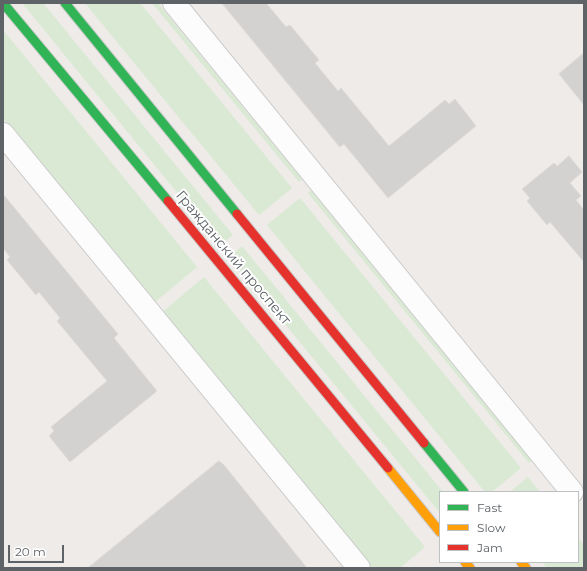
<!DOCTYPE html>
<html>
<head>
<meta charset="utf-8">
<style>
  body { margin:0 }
  #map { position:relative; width:587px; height:571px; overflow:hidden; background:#eeebe8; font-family:Montserrat,sans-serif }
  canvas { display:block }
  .frame { position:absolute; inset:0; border:4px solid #5d6367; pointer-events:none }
  .legend { position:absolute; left:439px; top:491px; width:140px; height:72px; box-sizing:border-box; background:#fff; border:1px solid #bec1c2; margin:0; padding:5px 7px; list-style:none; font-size:12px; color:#5d6367 }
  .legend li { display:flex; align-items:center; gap:8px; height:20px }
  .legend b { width:20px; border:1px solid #bec1c2 }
  .scale { position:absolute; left:8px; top:545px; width:56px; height:18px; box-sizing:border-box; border:2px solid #5d6367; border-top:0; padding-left:5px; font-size:12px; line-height:14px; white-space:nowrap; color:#5d6367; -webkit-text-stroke:3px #fff; paint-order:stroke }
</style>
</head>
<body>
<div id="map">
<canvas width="587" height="571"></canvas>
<div class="frame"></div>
<ul class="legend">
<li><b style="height:5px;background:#30b455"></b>Fast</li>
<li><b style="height:5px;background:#ff9f0a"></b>Slow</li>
<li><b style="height:5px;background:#e5322d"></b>Jam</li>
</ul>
<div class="scale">20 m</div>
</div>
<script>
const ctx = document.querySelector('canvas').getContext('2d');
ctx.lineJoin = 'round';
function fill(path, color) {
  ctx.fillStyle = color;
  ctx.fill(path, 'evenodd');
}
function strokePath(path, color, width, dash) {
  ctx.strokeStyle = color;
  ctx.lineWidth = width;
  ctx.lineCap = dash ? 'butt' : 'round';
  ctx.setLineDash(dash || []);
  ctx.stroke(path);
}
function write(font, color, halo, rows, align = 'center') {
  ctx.font = font + ' Montserrat,sans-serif';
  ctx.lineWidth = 4;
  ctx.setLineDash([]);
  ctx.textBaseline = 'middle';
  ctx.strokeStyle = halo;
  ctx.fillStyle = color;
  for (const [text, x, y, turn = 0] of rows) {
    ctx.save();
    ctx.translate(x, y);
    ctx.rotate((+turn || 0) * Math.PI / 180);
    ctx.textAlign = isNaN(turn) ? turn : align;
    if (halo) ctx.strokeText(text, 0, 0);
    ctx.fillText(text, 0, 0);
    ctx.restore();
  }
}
const green = new Path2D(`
  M22,3H43L233,235L220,245Z
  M85,3H140L292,188L259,215Z
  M152,3H158L302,179L299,182Z
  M3,30L197,267L154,303L3,118Z
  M311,190L532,461L529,463L308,193Z
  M300,198L521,468L492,492H485L267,225Z
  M242,246L443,492H440V513L230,257Z
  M204,277L425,547L400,568H371L161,313Z
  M528,477L540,492H510Z
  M578,538L584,545V568H547L542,562H578Z`);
const building = new Path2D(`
  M222,3H266L286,27L290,25L319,60L315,63L338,91L341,88L389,146L445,100L449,104L455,99L476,126L388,198L344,144L340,147Z
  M584,53V105L559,74Z
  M569,156L582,172L570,183L581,196L576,200L584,210V262L550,222L547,225L527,201L530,198L522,189L554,163L557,166Z
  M3,194L118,334L114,338L157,391L70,462L49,436L54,431L51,427L107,381L57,321L60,318L39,292L36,295L7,260L10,257L3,248Z
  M219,461L224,465L307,568H88Z`);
const street = new Path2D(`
  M174,3L572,492
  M3,134L359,568`);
const fast = new Path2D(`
  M3,3L168,201
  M65,3L237,214
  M424,443L464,492`);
const slow = new Path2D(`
  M388,468L440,532
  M465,562L470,568
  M521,562L526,568`);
const jam = new Path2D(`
  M168,201L388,468
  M237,214L424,443`);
const streetNames = [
  ["Гражданский проспект",233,258,50]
];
fill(green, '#d9e9d3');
fill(building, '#d4d2d1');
strokePath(building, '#dddad8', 1);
strokePath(street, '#cacaca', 24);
strokePath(fast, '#cacaca', 11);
strokePath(slow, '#cacaca', 11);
strokePath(jam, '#cacaca', 11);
strokePath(street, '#fcfcfc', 22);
strokePath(fast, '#30b455', 9);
strokePath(slow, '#ff9f0a', 9);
strokePath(jam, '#e5322d', 9);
write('14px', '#5d6367', '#fff', streetNames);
</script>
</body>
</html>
